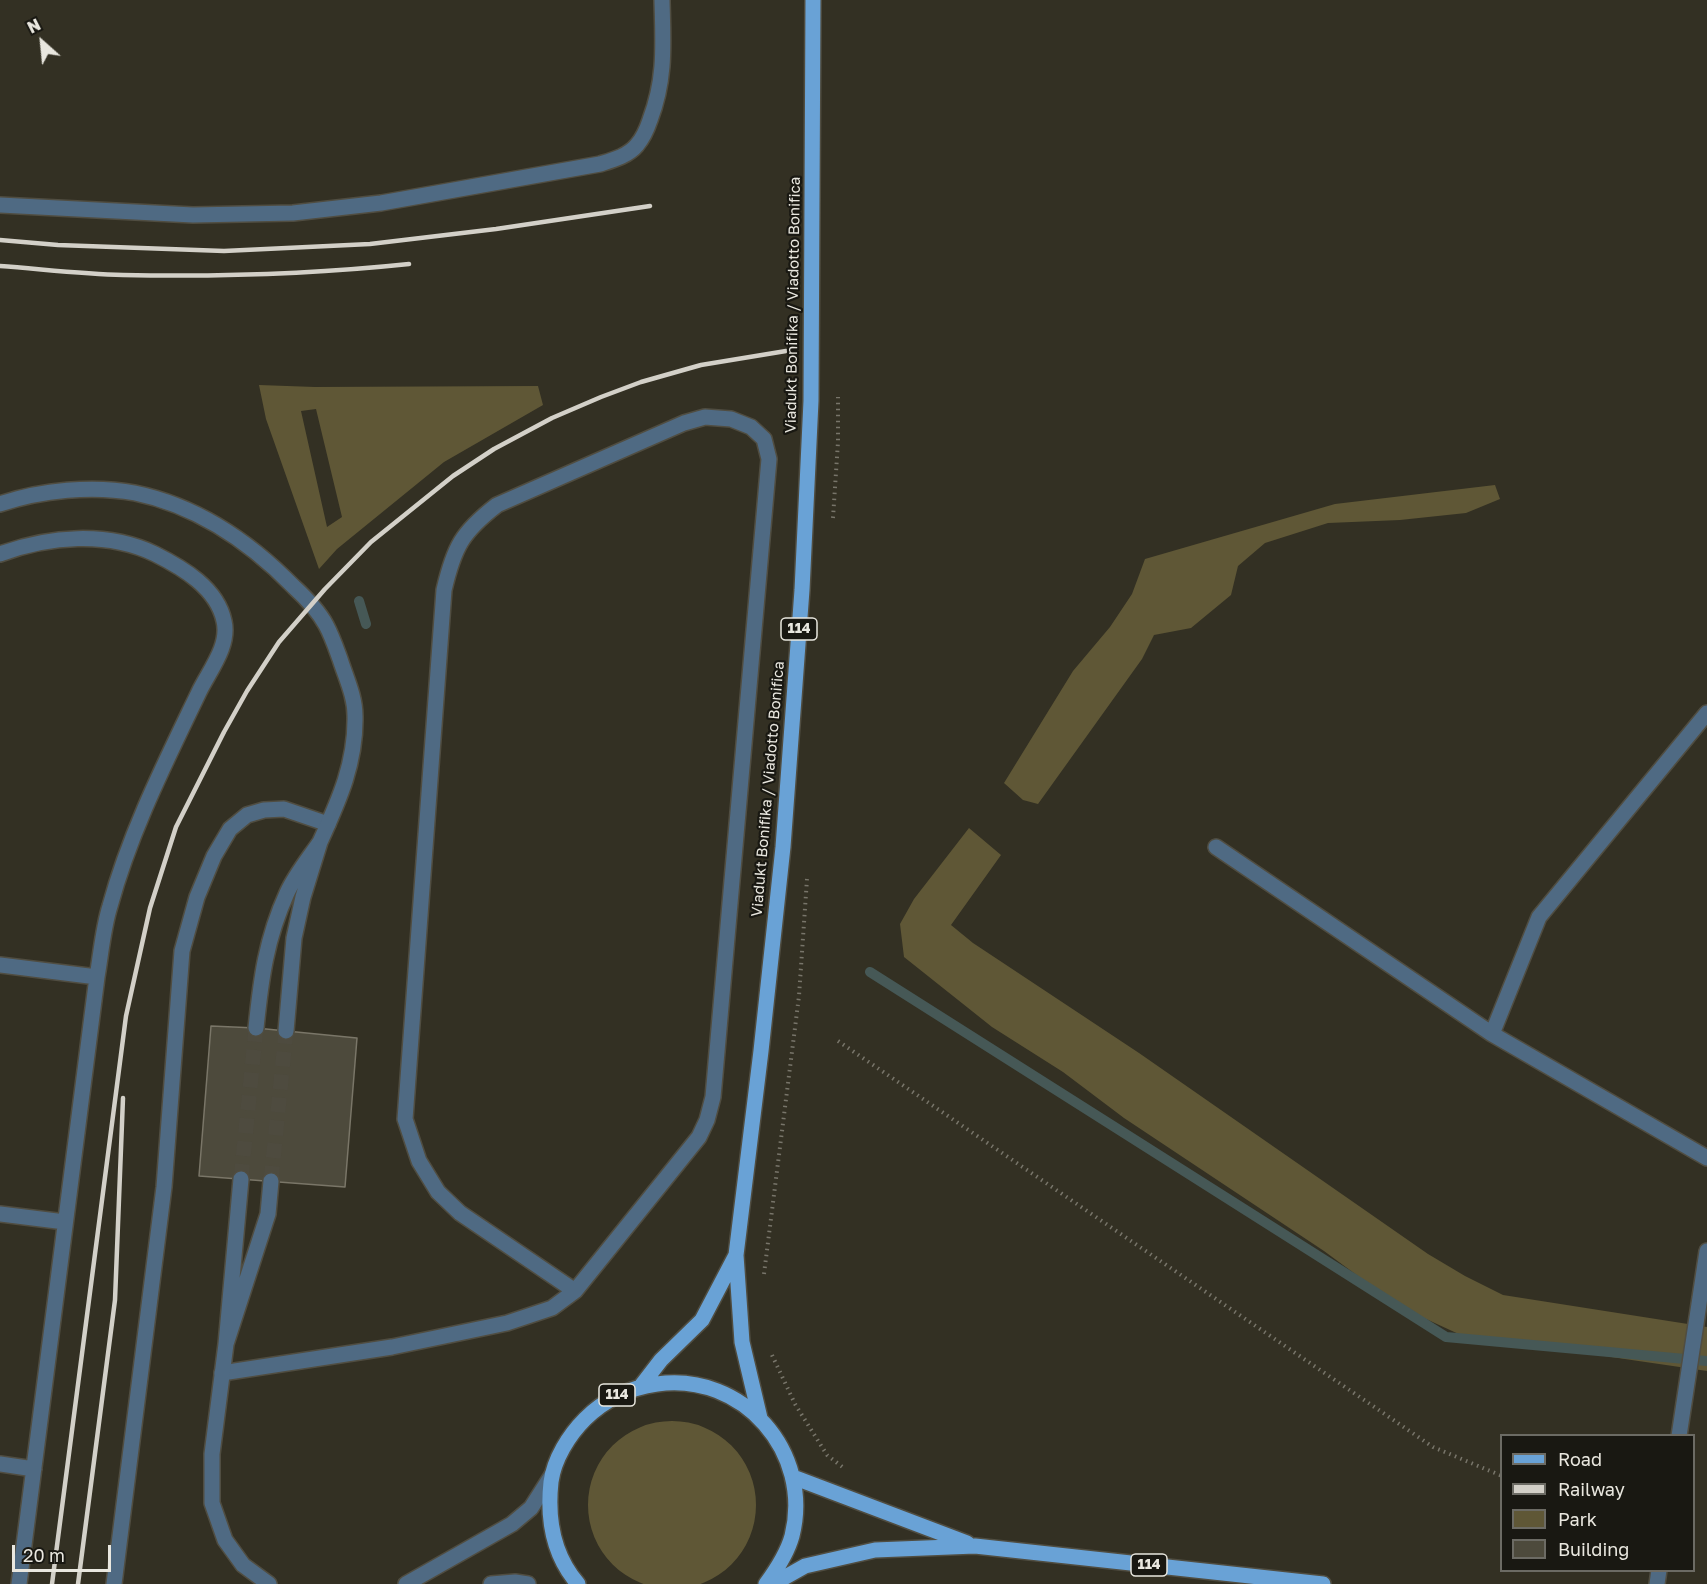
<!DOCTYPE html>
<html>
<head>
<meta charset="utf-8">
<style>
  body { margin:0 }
  #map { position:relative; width:1707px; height:1584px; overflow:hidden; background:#333023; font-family:"Golos Text",sans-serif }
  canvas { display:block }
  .legend { position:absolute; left:1500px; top:1434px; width:195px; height:138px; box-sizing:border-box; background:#191812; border:2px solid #6c6b64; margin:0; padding:8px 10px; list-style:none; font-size:18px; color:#e9e7df }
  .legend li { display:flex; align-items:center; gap:12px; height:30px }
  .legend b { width:30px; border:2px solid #6c6b64 }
  .north { position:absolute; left:12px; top:12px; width:60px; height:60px; -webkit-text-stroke:4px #191812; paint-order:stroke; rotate:333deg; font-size:16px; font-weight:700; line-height:24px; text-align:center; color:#e9e7df }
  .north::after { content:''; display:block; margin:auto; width:21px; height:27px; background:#e9e7df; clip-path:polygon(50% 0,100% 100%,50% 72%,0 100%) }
  .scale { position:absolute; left:12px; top:1545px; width:99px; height:27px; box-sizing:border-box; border:3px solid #e9e7df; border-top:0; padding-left:8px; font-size:18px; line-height:21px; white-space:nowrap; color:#e9e7df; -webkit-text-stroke:4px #191812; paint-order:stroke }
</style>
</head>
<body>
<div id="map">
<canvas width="1707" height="1584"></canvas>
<ul class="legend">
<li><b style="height:8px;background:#69a2d6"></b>Road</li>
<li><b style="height:8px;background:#d3d0c8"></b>Railway</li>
<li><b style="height:16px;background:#5f5736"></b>Park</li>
<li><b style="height:16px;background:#4d4a3c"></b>Building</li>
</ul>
<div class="north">N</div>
<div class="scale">20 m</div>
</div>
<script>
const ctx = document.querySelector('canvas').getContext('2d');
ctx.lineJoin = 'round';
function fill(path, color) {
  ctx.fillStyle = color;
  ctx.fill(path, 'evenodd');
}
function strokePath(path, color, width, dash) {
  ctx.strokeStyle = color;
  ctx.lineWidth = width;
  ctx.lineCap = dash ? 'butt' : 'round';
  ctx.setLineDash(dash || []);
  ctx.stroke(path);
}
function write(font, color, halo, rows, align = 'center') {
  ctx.font = font + ' "Golos Text",sans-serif';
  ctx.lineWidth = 4.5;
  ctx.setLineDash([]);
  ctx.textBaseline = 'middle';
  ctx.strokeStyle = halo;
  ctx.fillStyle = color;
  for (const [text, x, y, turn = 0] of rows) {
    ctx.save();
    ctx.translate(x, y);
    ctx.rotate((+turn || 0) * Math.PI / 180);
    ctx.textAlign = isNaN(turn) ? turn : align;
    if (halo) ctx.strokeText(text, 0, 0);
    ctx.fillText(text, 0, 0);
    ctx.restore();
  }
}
const green = new Path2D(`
  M259,385L315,387L538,386L543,405L444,462L337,549L319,569L266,419ZM316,409L342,517L327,527L301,411Z
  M1495,485L1500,499L1466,513L1400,520L1328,523L1265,543L1238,566L1231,595L1191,628L1154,635L1142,659L1038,804L1023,800L1004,783L1073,671L1110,627L1132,594L1145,559L1335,504Z
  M969,828L1001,855L951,925L973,943L1139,1053L1428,1254L1465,1276L1503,1295L1707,1327V1371L1529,1345L1497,1344L1463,1336L1400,1307L1324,1251L1124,1118L1063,1072L992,1027L904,957L900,924L914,899Z
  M588 1505a84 84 0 1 1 168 0a84 84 0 1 1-168 0Z`);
const stream = new Path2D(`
  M359,601L366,624
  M870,972L1446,1337L1707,1361`);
const building = new Path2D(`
  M211,1026L256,1028L357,1038L345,1187L199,1176Z`);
const streetTunnel = new Path2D(`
  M241,1179L256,1028
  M271,1181L286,1031`);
const path = new Path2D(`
  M833,518L838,442V397
  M838,1041L1433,1447L1502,1476
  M764,1274L799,996L807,879
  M772,1355L795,1404L827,1455L845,1469`);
const lane = new Path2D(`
  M0,205L193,215L293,213L381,203L600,164C613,160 628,156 637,145C643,138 647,129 650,120C666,78 663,44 662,0
  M0,554C49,536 107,531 155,554C183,568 217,588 224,621C230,646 209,671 199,692C166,761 130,832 110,906C103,928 101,954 97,977L19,1584
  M1707,713L1539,917L1492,1034L1707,1158
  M1216,847L1492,1034
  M0,965L97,977
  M0,1214L65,1222
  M222,1373L392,1347L507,1323L552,1308L575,1291L699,1137L707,1120L713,1097L769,459L764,439L751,427L731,419L705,417L684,423L497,505C462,532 454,547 444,590L405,1119L419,1161L438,1192L460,1213L575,1291
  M1679,1436L1707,1251
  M0,1464L34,1469
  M114,1584L164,1187L182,951L197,897L214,856L230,829L247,815L264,810L284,809L328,824
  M1657,1584L1659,1570`);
const street = new Path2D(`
  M0,504C41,490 93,485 135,493C198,506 250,542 294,587C306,598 318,610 326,625C332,636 336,648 340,659C346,678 355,696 355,716C356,763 339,800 320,842
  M256,1028C261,979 266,939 287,893C295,875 309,858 320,842L303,897L294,938L286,1031
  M241,1179L226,1344L268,1214L271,1181
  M226,1344L212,1454V1503L225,1540L243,1565L269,1584
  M406,1584L512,1524L531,1508L552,1475
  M491,1584L515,1582L528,1584`);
const primary = new Path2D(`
  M641,1386L661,1360L702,1320L736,1255
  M760,1418L742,1342L736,1255L761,1051L783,847L802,590L811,401L813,0
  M793,1477L967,1543
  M578,1584C553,1555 547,1519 551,1482C554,1459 569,1435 585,1419C605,1399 629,1388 657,1384C743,1372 813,1452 792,1536C787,1554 777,1569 766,1584
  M773,1584L805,1566L875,1550L975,1546L1323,1584`);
const rail = new Path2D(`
  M0,240L58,245L224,251L370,244L496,229L650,206
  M0,266C41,269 82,274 123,275C219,277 314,274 409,264
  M52,1584L126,1016L150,908L176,827L224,732L247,691L279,642L325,589L371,542L453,476L494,449L552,418L601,397L641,382L701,365L786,351
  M78,1584L115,1300L123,1098`);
const shields = [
  [799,629,36],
  [617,1395,36],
  [1149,1565,36]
];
const shieldNames = [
  ["114",799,629],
  ["114",617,1395],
  ["114",1149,1565]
];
const streetNames = [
  ["Viadukt Bonifika / Viadotto Bonifica",793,305,-89],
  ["Viadukt Bonifika / Viadotto Bonifica",768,789,-85]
];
fill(green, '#5f5736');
strokePath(stream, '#465856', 10);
fill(building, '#4d4a3c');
strokePath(building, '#7a7668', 1.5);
strokePath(streetTunnel, '#4e4b3f', 15, [15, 8]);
strokePath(lane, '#504d41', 18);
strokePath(street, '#504d41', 18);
strokePath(primary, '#504d41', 18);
strokePath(path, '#78756a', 4, [1.5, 4.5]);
strokePath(lane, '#4f6a83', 15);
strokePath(street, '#4f6a83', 15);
strokePath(primary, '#69a2d6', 15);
strokePath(rail, '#d3d0c8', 4.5);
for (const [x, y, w] of shields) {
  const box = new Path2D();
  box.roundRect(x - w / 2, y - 11, w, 22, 4.5);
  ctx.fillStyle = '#191812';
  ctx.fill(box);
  strokePath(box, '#e9e7df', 1.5);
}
write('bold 14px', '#e9e7df', null, shieldNames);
write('15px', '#e9e7df', '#191812', streetNames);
</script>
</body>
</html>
